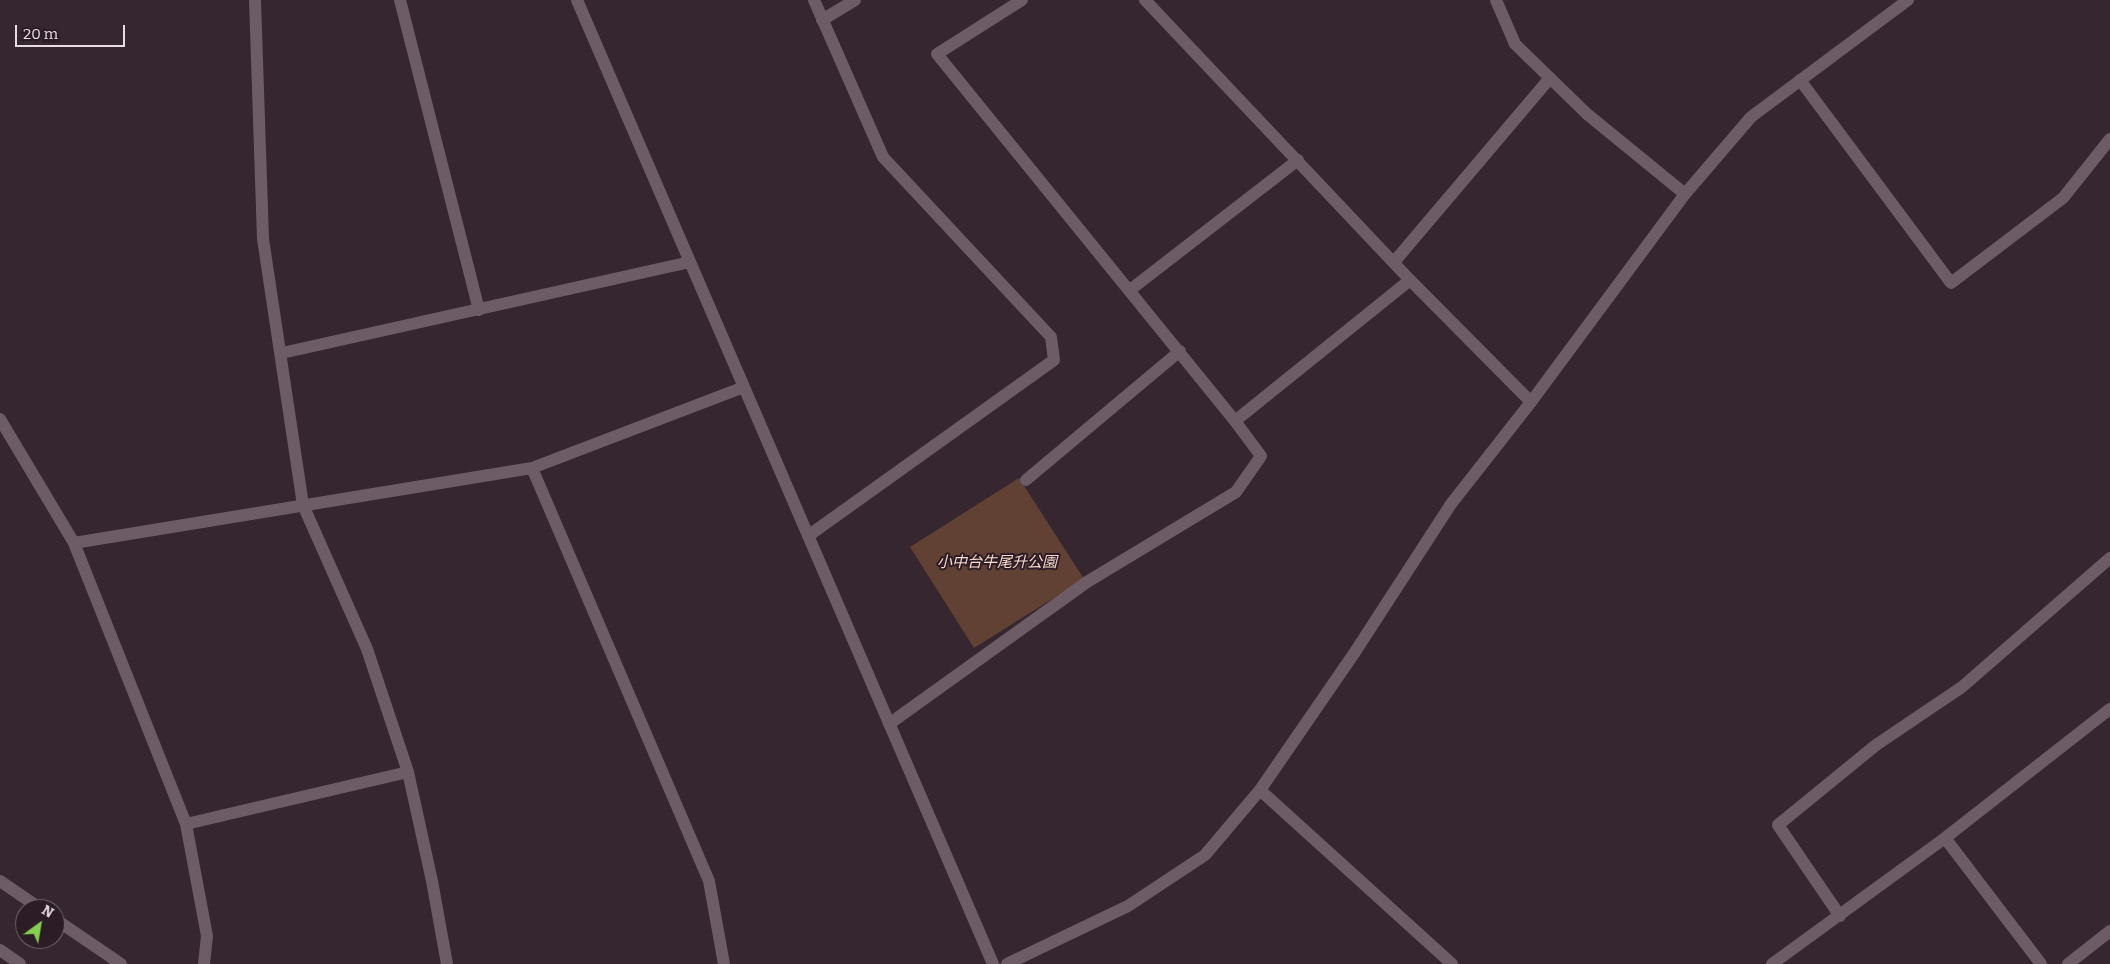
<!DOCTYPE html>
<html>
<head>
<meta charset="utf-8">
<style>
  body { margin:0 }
  #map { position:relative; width:2110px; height:964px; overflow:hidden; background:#35262f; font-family:Bitter,serif }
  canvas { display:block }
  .north { position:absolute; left:15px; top:899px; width:50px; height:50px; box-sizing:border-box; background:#2b1c25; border:1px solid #766970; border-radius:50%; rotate:32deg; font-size:14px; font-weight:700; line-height:20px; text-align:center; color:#e6dce1 }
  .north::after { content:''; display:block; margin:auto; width:18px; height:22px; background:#83d04e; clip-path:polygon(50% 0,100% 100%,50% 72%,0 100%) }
  .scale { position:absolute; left:15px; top:25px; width:110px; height:22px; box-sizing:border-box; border:2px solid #e6dce1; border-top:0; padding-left:6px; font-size:15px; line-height:18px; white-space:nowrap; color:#e6dce1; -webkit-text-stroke:4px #2b1c25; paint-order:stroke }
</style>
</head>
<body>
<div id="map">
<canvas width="2110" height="964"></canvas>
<div class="north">N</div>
<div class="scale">20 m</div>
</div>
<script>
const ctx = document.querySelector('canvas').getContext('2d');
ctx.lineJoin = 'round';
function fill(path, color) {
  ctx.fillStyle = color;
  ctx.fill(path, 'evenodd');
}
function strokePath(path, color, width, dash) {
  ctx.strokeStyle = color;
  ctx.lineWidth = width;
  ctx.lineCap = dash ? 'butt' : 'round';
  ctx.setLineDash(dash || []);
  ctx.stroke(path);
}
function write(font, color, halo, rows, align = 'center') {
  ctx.font = font + ' Bitter,"Noto Sans JP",serif';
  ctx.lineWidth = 4;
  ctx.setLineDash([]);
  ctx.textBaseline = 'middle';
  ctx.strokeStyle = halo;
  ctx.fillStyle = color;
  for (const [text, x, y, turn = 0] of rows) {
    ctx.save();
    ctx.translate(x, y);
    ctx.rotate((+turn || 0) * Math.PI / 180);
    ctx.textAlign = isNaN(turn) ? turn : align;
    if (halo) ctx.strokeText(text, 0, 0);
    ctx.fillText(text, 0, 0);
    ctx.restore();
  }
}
const green = new Path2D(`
  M1019,478L1084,579L974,648L910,547Z`);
const service = new Path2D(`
  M1394,262L1550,78
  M1130,290L1298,160
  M1026,480L1180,351
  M1087,582L1236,492L1261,456L1235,421L1410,280`);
const minor = new Path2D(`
  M255,0L263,239L303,505L367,649L408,772L432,881L447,964
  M400,0L479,310
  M577,0L993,964
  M1022,0L937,54L1235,421
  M1145,0L1410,280L1531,402
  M1496,0L1515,44L1587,114L1685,194
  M822,20L855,0
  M1800,80L1951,283L2063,198L2110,139
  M282,353L690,262
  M0,419L74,543L186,824L207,936L204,964
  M532,468L709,881L724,964
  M808,536L1054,360L1051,337L883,157L814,0
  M74,543L532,468L744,387
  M889,724L1087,582
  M186,824L408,772
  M1945,838L2041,964
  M1840,916L1778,825L1876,745L1962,687L2110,558
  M1772,964L1945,838L2110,709
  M2068,964L2110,931`);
const tertiary = new Path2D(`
  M1260,790L1452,964
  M0,881L41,909
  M55,919L121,964
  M0,950L20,964
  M1007,964L1128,906L1205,855L1260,790L1355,652L1451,504L1531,402L1685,194L1751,117L1908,0`);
const parkNames = [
  ["小中台牛尾升公園",997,563]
];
fill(green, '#614134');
strokePath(service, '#6d5b65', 12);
strokePath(minor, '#6d5b65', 12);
strokePath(tertiary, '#6d5b65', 12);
write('italic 15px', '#f6d7ca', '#2b1c25', parkNames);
</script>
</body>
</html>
